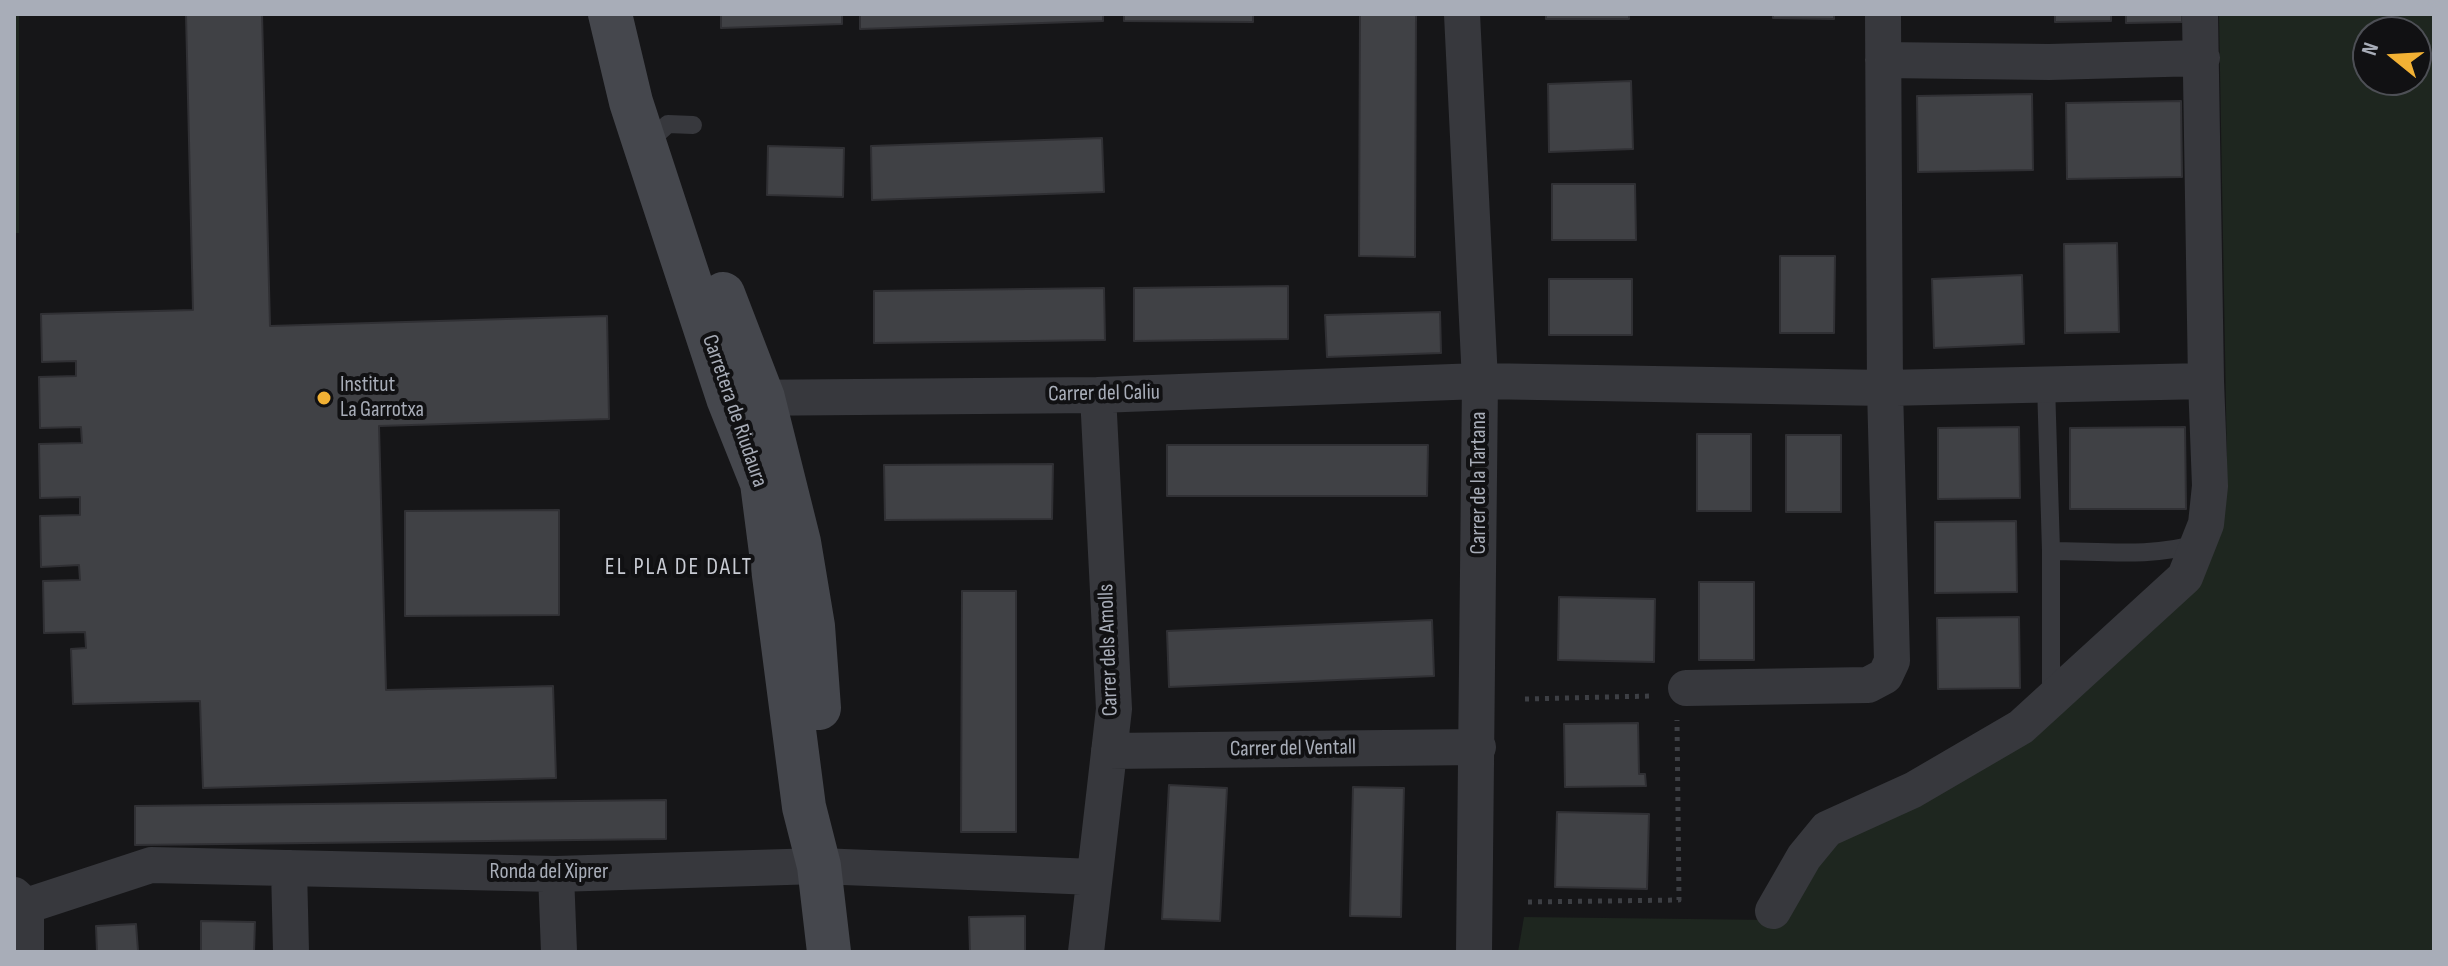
<!DOCTYPE html>
<html>
<head>
<meta charset="utf-8">
<style>
  body { margin:0 }
  #map { position:relative; width:2448px; height:966px; overflow:hidden; background:#161618; font-family:"Sofia Sans Condensed",sans-serif }
  canvas { display:block }
  .frame { position:absolute; inset:0; border:16px solid #a8adb8; pointer-events:none }
  .north { position:absolute; left:2352px; top:16px; width:80px; height:80px; box-sizing:border-box; background:#111113; border:2px solid #4d4f55; border-radius:50%; rotate:288deg; font-size:22px; font-weight:700; line-height:32px; text-align:center; color:#a8adb8 }
  .north::after { content:''; display:block; margin:auto; width:28px; height:36px; background:#f2b134; clip-path:polygon(50% 0,100% 100%,50% 72%,0 100%) }
</style>
</head>
<body>
<div id="map">
<canvas width="2448" height="966"></canvas>
<div class="frame"></div>
<div class="north">N</div>
</div>
<script>
const ctx = document.querySelector('canvas').getContext('2d');
ctx.lineJoin = 'round';
function fill(path, color) {
  ctx.fillStyle = color;
  ctx.fill(path, 'evenodd');
}
function strokePath(path, color, width, dash) {
  ctx.strokeStyle = color;
  ctx.lineWidth = width;
  ctx.lineCap = dash ? 'butt' : 'round';
  ctx.setLineDash(dash || []);
  ctx.stroke(path);
}
function write(font, color, halo, rows, align = 'center') {
  ctx.font = font + ' "Sofia Sans Condensed",sans-serif';
  ctx.lineWidth = 8;
  ctx.setLineDash([]);
  ctx.textBaseline = 'middle';
  ctx.strokeStyle = halo;
  ctx.fillStyle = color;
  for (const [text, x, y, turn = 0] of rows) {
    ctx.save();
    ctx.translate(x, y);
    ctx.rotate((+turn || 0) * Math.PI / 180);
    ctx.textAlign = isNaN(turn) ? turn : align;
    if (halo) ctx.strokeText(text, 0, 0);
    ctx.fillText(text, 0, 0);
    ctx.restore();
  }
}
const green = new Path2D(`
  M14,14H19V233H14Z
  M2219,14H2434V952H1518L1524,917L1771,920L1841,819L2022,732L2204,546L2227,463ZM2368,32H2416V80H2368Z`);
const building = new Path2D(`
  M186,14H262L270,326L607,316L609,419L379,426L386,690L553,686L556,778L203,788L200,701L73,704L71,649L86,648L85,632L44,633L43,581L80,580L79,565L41,567L40,516L80,515V497L40,498L39,444L82,443L81,427L40,428L39,377L76,376V361L42,362L41,314L193,310Z
  M721,14H842V24L721,28Z
  M860,14H1103V21L860,29Z
  M1124,14H1253V22L1124,21Z
  M1360,14H1416L1415,257L1359,256Z
  M1546,14H1629V19H1546Z
  M1773,14H1834V19L1773,18Z
  M2055,14H2111V21L2055,22Z
  M2126,14H2182V22L2126,23Z
  M1631,81L1633,149L1549,152L1548,84Z
  M2032,94L2033,170L1918,172L1917,96Z
  M2181,101L2182,177L2067,179L2066,103Z
  M1102,138L1104,192L872,200L871,146Z
  M768,146L844,148L843,197L767,195Z
  M1552,184H1635L1636,240H1552Z
  M2117,243L2119,332L2065,333L2064,244Z
  M1780,256H1835L1834,333H1780Z
  M2022,275L2024,344L1934,348L1932,279Z
  M1549,279H1632V335H1549Z
  M1288,286V339L1134,341V288Z
  M1104,288L1105,340L874,343V291Z
  M1440,312L1441,353L1327,357L1325,315Z
  M2019,427L2020,498L1938,499V428Z
  M2185,427L2186,509H2070V428Z
  M1697,434H1751V511H1697Z
  M1786,435H1841V512H1786Z
  M1167,445H1428L1427,496H1167Z
  M1053,464L1052,519L885,520L884,465Z
  M559,510V615L405,616V511Z
  M2016,521L2017,592L1935,593V522Z
  M1699,582H1754V660H1699Z
  M962,591H1016V832H961Z
  M1559,597L1655,599L1654,662L1558,660Z
  M2019,617L2020,688L1938,689L1937,618Z
  M1432,620L1434,676L1169,687L1167,631Z
  M1638,723L1639,774H1645L1646,786L1565,787L1564,724Z
  M1169,785L1227,788L1220,921L1162,919Z
  M1353,787L1404,788L1401,917L1350,916Z
  M666,800V839L135,845V806Z
  M1557,812L1649,814L1647,889L1555,887Z
  M1025,916V952H970L969,917Z
  M201,921L255,922L254,952H201Z
  M136,924L138,951L97,952L96,926Z`);
const path = new Path2D(`
  M1525,699L1651,696
  M1528,902L1679,900L1677,720`);
const lane = new Path2D(`
  M645,145L668,124L693,125
  M2046,384L2051,551V696
  M2051,551C2100,551 2153,558 2199,543`);
const street = new Path2D(`
  M1462,14L1480,381L1474,952
  M1883,60L2049,62L2202,58
  M737,398L1098,395L1480,381L1885,388L2206,381L2200,14
  M1686,688L1868,685L1885,676L1892,661L1885,388L1883,14
  M1109,751L1478,747
  M289,868L291,952
  M556,874L559,952
  M14,895L26,906L151,865L556,874L819,866L1094,877
  M14,907L26,906V952
  M1773,911L1804,857L1827,829L1913,790L2021,727L2185,577L2206,524L2210,486L2206,381
  M1086,952L1114,709L1098,395`);
const secondary = new Path2D(`
  M610,14L631,102L645,145L728,398L762,483L804,807L819,866L829,952
  M723,294L763,398L799,542L813,626L819,708`);
const markers = [
  [324,398,8,"#f2b134"]
];
const poiNames = [
  ["Institut",340,385],
  ["La Garrotxa",340,410]
];
const streetNames = [
  ["Carrer del Caliu",1104,394,-1],
  ["Carretera de Riudaura",734,411,71],
  ["Carrer de la Tartana",1479,483,-90],
  ["Carrer dels Amolls",1109,650,-92],
  ["Carrer del Ventall",1293,749,-1],
  ["Ronda del Xiprer",549,872]
];
const neighbourhoodNames = [
  ["EL PLA DE DALT",679,568]
];
fill(green, '#1e261f');
fill(building, '#404145');
strokePath(building, '#303034', 2);
strokePath(path, '#3d3f44', 5, [4, 6]);
strokePath(lane, '#37383d', 18);
strokePath(street, '#37383d', 36);
strokePath(secondary, '#45474d', 44);
for (const [x, y, r, color] of markers) {
  const dot = new Path2D();
  dot.arc(x, y, r, 0, 2 * Math.PI);
  ctx.fillStyle = color;
  ctx.fill(dot);
  strokePath(dot, '#111113', 3);
}
write('22px', '#a8adb8', '#111113', poiNames, 'left');
write('22px', '#a8adb8', '#111113', streetNames);
ctx.letterSpacing = '2px';
write('24px', '#c9ccd4', '#111113', neighbourhoodNames);
ctx.letterSpacing = '0px';
</script>
</body>
</html>
